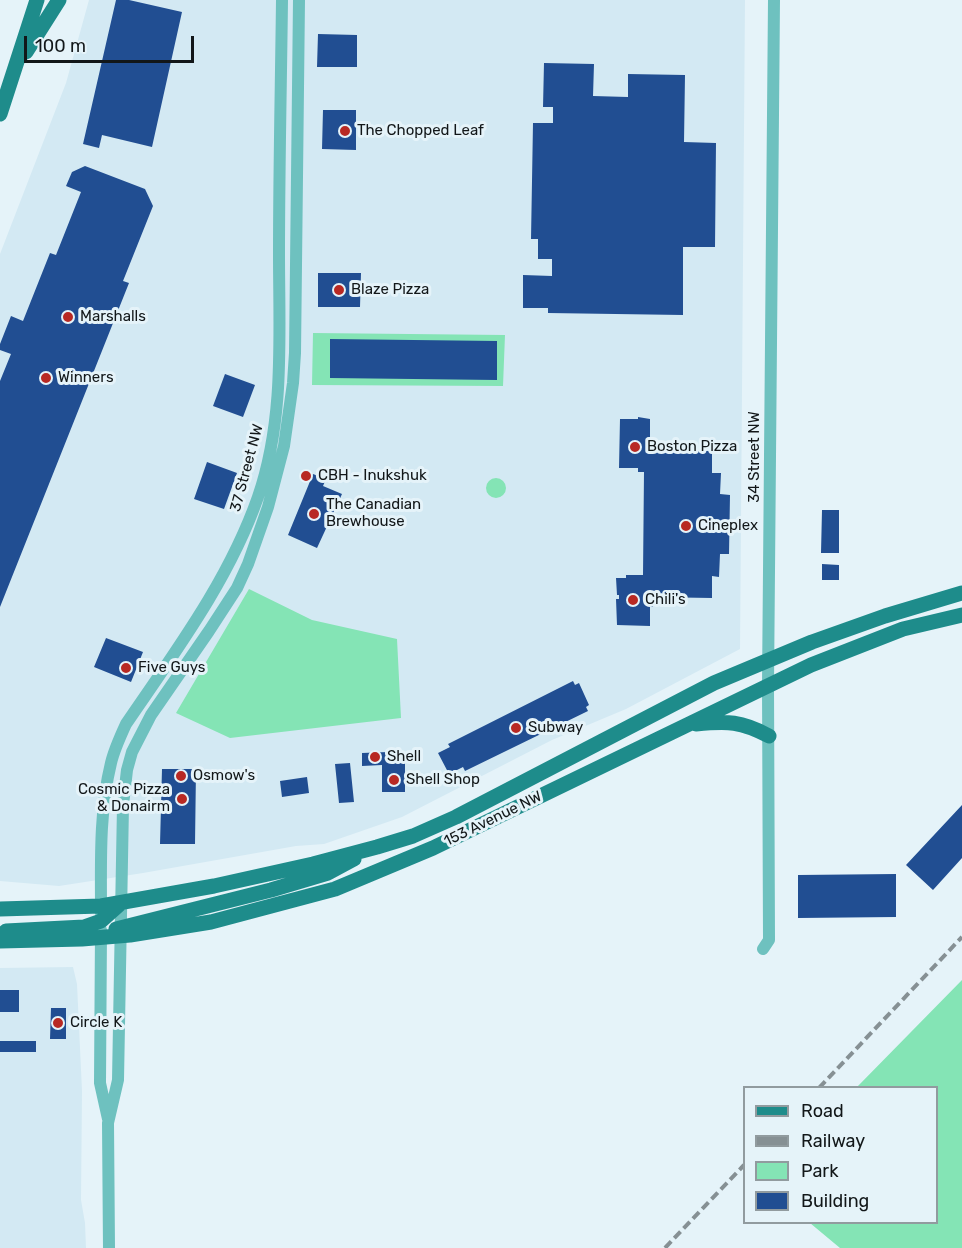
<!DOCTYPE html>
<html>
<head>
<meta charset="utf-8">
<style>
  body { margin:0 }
  #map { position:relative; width:962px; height:1248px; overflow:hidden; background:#e5f3f9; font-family:Rubik,sans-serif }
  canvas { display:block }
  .legend { position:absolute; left:743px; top:1086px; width:195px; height:138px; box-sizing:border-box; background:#e5f3f9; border:2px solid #919b9f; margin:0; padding:8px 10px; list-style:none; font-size:18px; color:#121719 }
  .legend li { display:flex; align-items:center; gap:12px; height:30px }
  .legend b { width:30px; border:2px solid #919b9f }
  .scale { position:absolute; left:24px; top:36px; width:170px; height:27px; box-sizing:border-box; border:3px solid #121719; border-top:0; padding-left:8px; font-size:18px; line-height:21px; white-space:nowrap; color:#121719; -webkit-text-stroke:4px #e5f3f9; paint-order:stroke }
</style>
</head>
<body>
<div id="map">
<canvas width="962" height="1248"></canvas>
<ul class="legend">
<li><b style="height:8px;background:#1e8c8b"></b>Road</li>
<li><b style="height:8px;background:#869094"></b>Railway</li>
<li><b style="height:16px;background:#84e4b5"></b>Park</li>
<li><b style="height:16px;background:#214e92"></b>Building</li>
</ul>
<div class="scale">100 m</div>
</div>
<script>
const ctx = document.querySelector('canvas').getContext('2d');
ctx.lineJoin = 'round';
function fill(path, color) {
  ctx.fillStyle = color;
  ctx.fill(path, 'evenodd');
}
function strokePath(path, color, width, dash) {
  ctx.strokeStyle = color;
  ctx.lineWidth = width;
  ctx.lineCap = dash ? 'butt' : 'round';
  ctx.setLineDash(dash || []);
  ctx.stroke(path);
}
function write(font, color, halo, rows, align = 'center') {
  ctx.font = font + ' Rubik,sans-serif';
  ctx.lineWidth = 6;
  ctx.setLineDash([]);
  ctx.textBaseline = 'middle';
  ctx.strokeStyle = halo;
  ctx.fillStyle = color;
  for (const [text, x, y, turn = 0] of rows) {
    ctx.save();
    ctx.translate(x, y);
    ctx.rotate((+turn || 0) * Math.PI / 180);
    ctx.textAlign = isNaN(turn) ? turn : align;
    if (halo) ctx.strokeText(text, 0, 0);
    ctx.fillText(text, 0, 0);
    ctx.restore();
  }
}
const built = new Path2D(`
  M89,0H745L740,649L626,709L552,740L402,817L324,844L296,846L143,873L59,886L0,881V254L66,83Z
  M73,967L77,984L82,1091L81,1200L85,1223L86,1248H0V968Z`);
const green = new Path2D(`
  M313,333L505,335L503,386L312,385Z
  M486 488a10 10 0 1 1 20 0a10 10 0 1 1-20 0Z
  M249,589L312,620L397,639L401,718L230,738L176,713Z
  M962,980V1248H840L810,1223L936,1222V1088L857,1087Z`);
const building = new Path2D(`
  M116,0H129L182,12L152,147L102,135L99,148L83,144Z
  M318,34L357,35V67H317Z
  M544,63L594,64L593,96L628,97V74L685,75L684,142L716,143L715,247H683V315L548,313V308H523V275L552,276V259H538V239H531L533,123H553V107H543Z
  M323,110H356V150L322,149Z
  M85,166L145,189L153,206L123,281L129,283L0,607V381L11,354L0,350V344L11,316L23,321L50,253L56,255L81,192L66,186L72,172Z
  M318,273H361L360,307H318Z
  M330,339L497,341V380L330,378Z
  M225,374L255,385L243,417L213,406Z
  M638,417L650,419V451H712V473H721L720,494L730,495L729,554H720L719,577L712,576V598L650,597V601H653V607H650V626L617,625L616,599H619V595H617L616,578H626V575H643L644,472H638V468H619L620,419H638Z
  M207,462L237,473L224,509L194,499Z
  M313,474L326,479L323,486L342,494L317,548L288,535Z
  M822,510H839V553H821Z
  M822,564L839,565V580H822Z
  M106,638L143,652L131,682L94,667Z
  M573,681L575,685L579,683L589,705L586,707L588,711L465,771L463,767L449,774L438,753L450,747L448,744Z
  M388,752L389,760H405V792H382V765L362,766V753Z
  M350,763L354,802L339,803L335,764Z
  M162,769H196L195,844H160Z
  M307,777L309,793L282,797L280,781Z
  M962,805V858L933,890L906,865Z
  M896,874V917L798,918V875Z
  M0,990H19V1012H0Z
  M51,1008H66V1039H50Z
  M0,1041H36V1052H0Z`);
const minor = new Path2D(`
  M101,913C101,863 99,812 111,763C114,750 120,737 126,724C175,652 229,580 258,497C285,419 279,336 279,254C279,169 281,85 282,0
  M101,930L100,1083L108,1119
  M763,949L769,940L768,685L774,0
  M109,1248L108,1123L118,1080L123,805L127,770L132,752L151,715L209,631L237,588L248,564L268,507L284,446L293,383L295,353L299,0`);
const major = new Path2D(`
  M26,52L59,0
  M0,114L37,0
  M696,724C728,721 741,721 769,736
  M0,909L101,906L214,886L313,864L377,847L413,836L456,817L714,683L812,642L885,616L962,593
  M116,929L271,890L328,873L354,859
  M6,931L84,927L101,921L121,903
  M0,941L82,939L130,935L211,922L335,889L433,848L811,665L903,629L962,615`);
const rail = new Path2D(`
  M819,1088L962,937
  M665,1248L744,1165`);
const markers = [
  [345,131,6,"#b82923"],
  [339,290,6,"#b82923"],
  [68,317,6,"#b82923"],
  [46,378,6,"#b82923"],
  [635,447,6,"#b82923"],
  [306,476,6,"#b82923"],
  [314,514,6,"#b82923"],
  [686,526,6,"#b82923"],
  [633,600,6,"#b82923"],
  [126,668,6,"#b82923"],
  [516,728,6,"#b82923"],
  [375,757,6,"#b82923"],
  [181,776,6,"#b82923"],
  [394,780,6,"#b82923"],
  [182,799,6,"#b82923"],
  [58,1023,6,"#b82923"]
];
const poiNames = [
  ["The Chopped Leaf",357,131],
  ["Blaze Pizza",351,290],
  ["Marshalls",80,317],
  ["Winners",58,378],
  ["Boston Pizza",647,447],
  ["CBH - Inukshuk",318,476],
  ["The Canadian",326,505],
  ["Brewhouse",326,522],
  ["Cineplex",698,526],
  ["Chili's",645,600],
  ["Five Guys",138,668],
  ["Subway",528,728],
  ["Shell",387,757],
  ["Osmow's",193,776],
  ["Shell Shop",406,780],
  ["Cosmic Pizza",170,790,"right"],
  ["& Donairm",170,807,"right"],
  ["Circle K",70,1023]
];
const streetNames = [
  ["34 Street NW",755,457,-90],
  ["37 Street NW",247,468,-75],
  ["153 Avenue NW",493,819,-26]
];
fill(built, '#d3e9f3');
fill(green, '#84e4b5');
fill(building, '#214e92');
strokePath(minor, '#6ec1bf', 12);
strokePath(major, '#1e8c8b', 15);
strokePath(rail, '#869094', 4, [9, 4.5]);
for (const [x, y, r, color] of markers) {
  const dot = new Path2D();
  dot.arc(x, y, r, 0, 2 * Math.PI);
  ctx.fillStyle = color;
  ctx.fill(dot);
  strokePath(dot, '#e5f3f9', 2);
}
write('15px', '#121719', '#e5f3f9', poiNames, 'left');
write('15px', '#121719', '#e5f3f9', streetNames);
</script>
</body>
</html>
